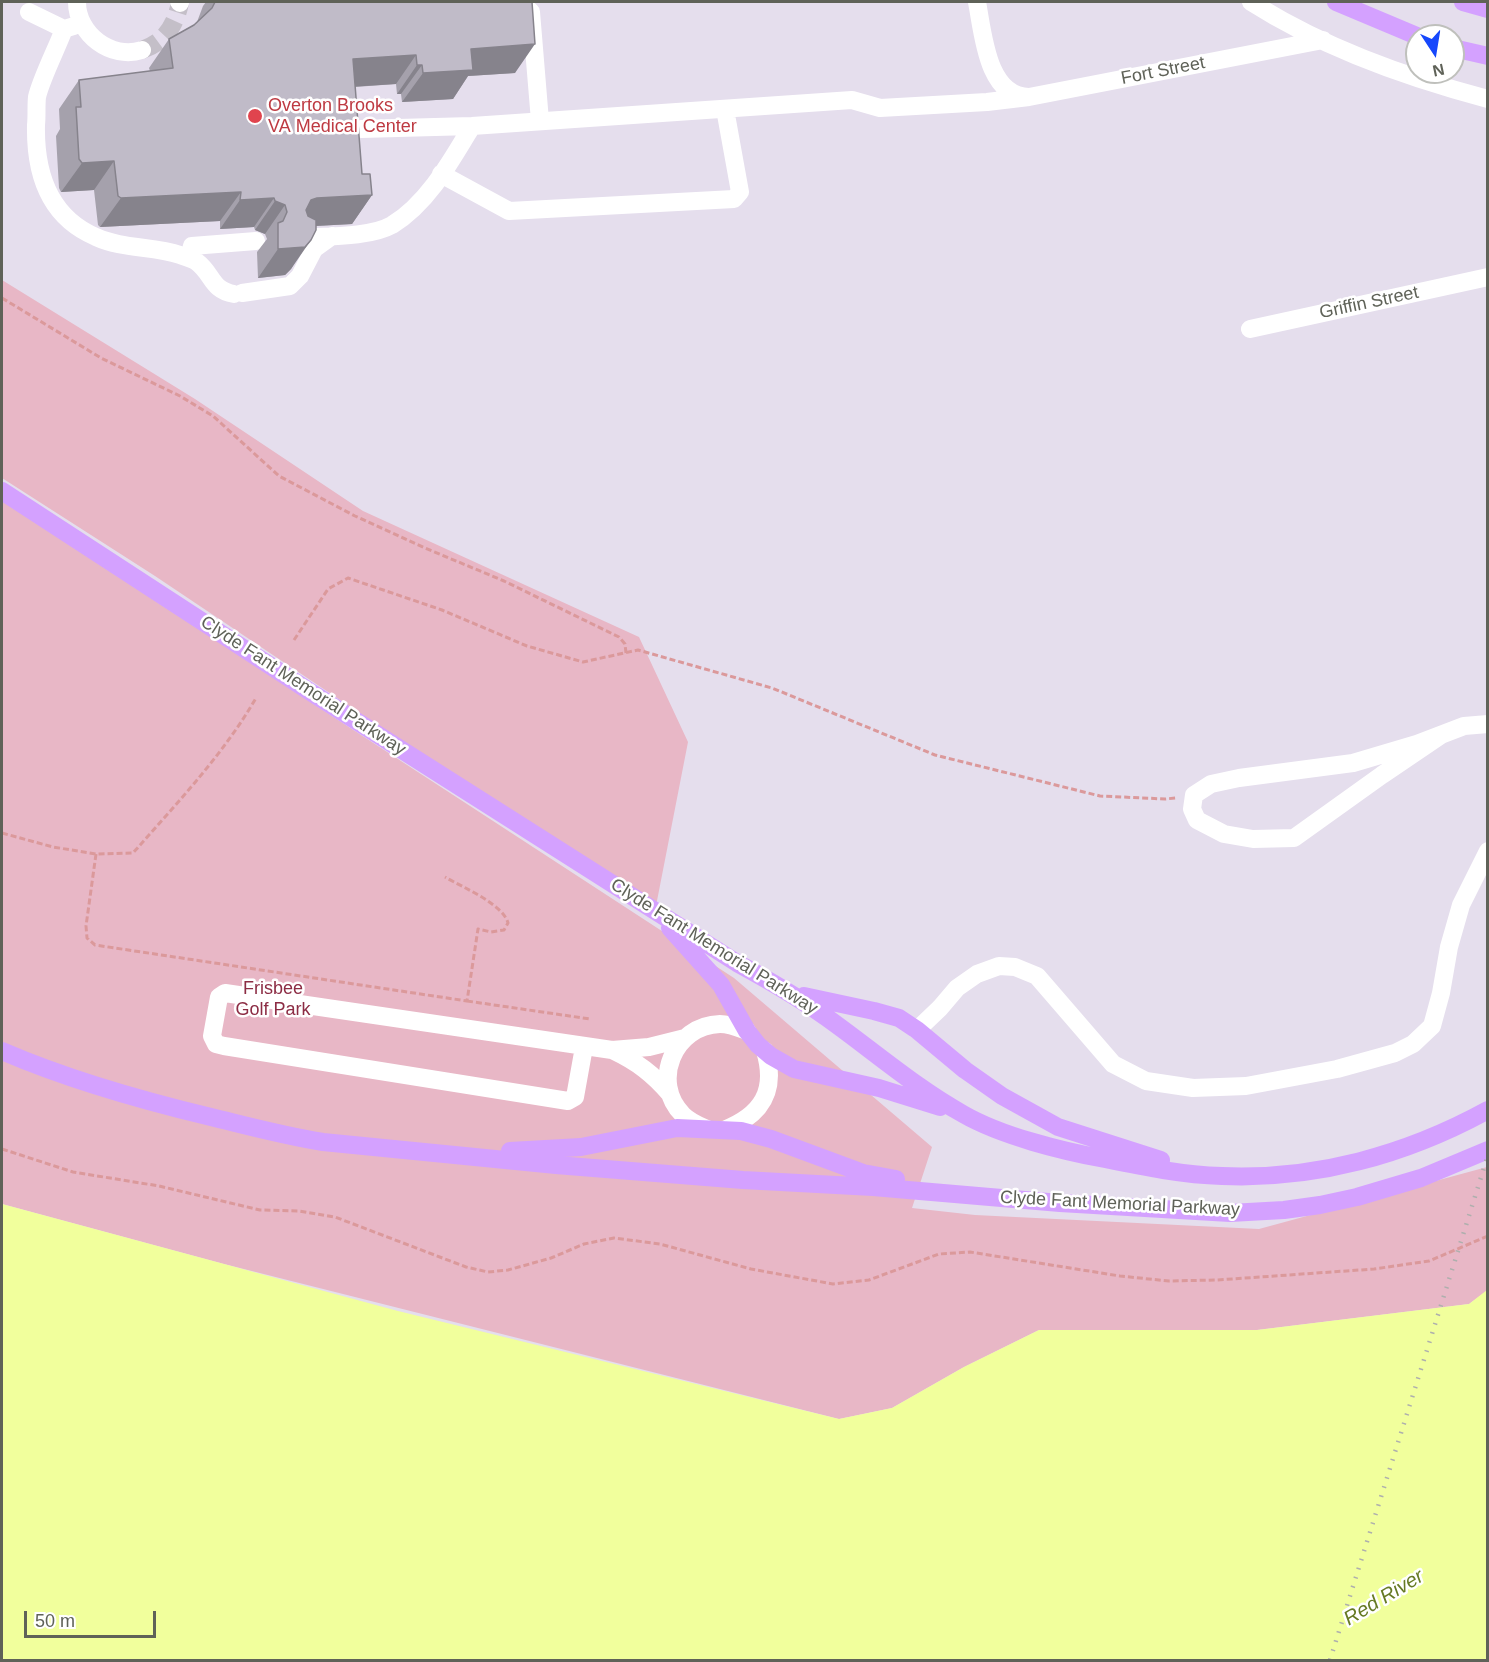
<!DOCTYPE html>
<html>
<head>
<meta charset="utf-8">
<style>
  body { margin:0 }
  #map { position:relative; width:1489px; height:1662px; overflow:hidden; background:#e5deed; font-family:Arial,sans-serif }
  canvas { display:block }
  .frame { position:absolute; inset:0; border:3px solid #5f6258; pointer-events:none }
  .north { position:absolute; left:1405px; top:24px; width:60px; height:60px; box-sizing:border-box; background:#fff; border:2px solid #bfc0bc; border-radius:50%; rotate:168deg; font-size:16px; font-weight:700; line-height:24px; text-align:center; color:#5f6258 }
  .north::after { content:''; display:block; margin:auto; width:21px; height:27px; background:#1647fc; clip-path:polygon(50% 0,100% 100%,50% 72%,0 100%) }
  .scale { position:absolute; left:24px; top:1611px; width:132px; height:27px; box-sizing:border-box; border:3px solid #5f6258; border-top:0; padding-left:8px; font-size:18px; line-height:21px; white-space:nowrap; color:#5f6258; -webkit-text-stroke:4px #fff; paint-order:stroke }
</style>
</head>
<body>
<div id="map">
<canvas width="1489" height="1662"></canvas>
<div class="frame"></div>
<div class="north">N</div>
<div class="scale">50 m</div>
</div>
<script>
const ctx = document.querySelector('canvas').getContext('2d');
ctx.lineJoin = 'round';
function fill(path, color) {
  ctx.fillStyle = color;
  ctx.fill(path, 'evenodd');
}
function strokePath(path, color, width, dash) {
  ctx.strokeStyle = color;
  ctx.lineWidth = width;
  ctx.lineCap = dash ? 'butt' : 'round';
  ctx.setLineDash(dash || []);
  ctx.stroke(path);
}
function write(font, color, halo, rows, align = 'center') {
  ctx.font = font + ' Arial,sans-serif';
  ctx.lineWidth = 5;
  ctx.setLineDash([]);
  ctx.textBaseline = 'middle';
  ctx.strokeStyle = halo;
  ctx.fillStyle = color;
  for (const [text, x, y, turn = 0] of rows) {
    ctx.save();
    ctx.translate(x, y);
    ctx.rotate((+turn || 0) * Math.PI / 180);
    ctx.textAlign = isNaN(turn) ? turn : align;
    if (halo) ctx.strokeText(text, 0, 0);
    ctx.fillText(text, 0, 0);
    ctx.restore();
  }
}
const green = new Path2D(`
  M2,280L195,399L363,511L639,637L688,742L655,911L155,576L2,478Z
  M2,501L734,978L932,1147L912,1208L975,1215L1259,1229L1487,1167V1291L1469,1304L1257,1330H1039L964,1367L892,1408L839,1419L224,1264L2,1204Z`);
const water = new Path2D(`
  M2,1204L398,1311L839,1419L892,1408L964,1367L1039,1330H1257L1469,1304L1487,1290V1660H2Z`);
const minorTunnel = new Path2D(`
  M142,50C165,42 175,26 180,3`);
const path = new Path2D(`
  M2,298L101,358L180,396L213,416L279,476L355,516L425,548L504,581L619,637L625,644L626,653
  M294,640L328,589L348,578L442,610L527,646L583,662L638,650L772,688L935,755L1100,796L1165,799L1176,798
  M2,833L53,847L96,854L133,853C176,804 223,755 256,698
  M96,854L86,926L87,938L95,945L467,1001L478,929L491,932L504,930L508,923C503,904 462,887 445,877
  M467,1001L590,1019
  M2,1149L73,1172L159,1186L260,1210L299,1211L335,1217L466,1267L488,1272L508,1270L551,1258L584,1244L614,1238L660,1244L751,1269L833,1284L869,1280L939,1254L970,1252L1120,1276L1169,1281L1217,1280L1374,1269L1429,1261L1488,1236`);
const minor = new Path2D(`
  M77,2C77,34 111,60 142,50
  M179,2L180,3
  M520,2L531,12L540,121
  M977,2C983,33 987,97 1029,97L1323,40
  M1251,2C1320,46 1408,78 1488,99
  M29,12L64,29L74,26
  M64,29C57,48 41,79 37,97C36,106 37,116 36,125C35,173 49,217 96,237C122,249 154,246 180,255C186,257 193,259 197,262C213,274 211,290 234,294
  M361,129L472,126L852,100L880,108L987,102L1029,97
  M441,174L509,211L734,199L740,192L725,109
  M297,238C323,236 369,238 392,225C428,203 451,161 472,126
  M189,258L192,246L256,241
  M242,293L290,286L300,276L314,249L332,236
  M1250,329L1488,277
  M1441,735L1382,775L1294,838L1253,839L1224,834L1197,820L1192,809L1194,795L1211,784L1239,778L1353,763L1417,744L1464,726L1488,724
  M917,1030L940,1008L957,988L977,974L999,966L1015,967L1037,976L1113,1064L1146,1081L1193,1088L1246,1086L1337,1069L1395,1053L1413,1044L1432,1026L1441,993L1449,947L1461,905L1488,851
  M584,1047L575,1097L568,1101L224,1046L216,1044L212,1036L219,997L225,993L612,1050L649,1047L685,1038
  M614,1051C637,1062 653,1074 670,1094
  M707,1129C698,1125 690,1122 683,1115C650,1082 674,1025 720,1024C730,1024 739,1028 747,1031
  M724,1130C762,1115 777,1091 765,1051`);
const major = new Path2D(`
  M1336,2L1417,36
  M1463,2L1488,9
  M1453,48L1488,56
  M2,491L309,691L737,963C772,982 805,1001 837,1025C878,1055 918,1089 963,1114C1001,1136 1062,1151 1105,1159C1144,1167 1183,1175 1222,1176C1315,1180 1406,1155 1488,1110
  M670,928L721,985L747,1031L758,1045L771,1056L794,1069L879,1088L940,1107
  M804,996L874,1011L899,1018L917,1030L965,1070L1002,1096L1058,1127L1161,1160
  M2,1051C69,1080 140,1100 211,1117C248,1126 285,1136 323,1142L556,1165L743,1180L873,1187L1060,1203L1230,1213L1284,1210L1320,1205L1357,1197L1421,1178L1488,1150
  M510,1151L581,1147L677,1128L741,1131L771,1139L863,1173L896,1179`);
const rail = new Path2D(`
  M1330,1660L1488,1155`);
const wall = new Path2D(`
  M206,2H532L515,73L468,76L453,99L402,102L401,94H397L396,84L355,87L362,174L372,195L352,224L316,226L291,269L285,275L258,278L257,252L267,239L265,234L255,230L254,227L220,229V221L100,227L98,225L94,190L61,192L59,188L56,136L60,129L59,109L79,80L150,71L149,68L169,39L194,25L197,22L203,6Z`);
const shadedWall = new Path2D(`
  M535,44L515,73L468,76L453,99L402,102L423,73L471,49Z
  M416,55L396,84L333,88L353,59Z
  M417,65H422L401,94H397Z
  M114,161L94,190L61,192L82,163Z
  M241,192L220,221L100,227L121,198Z
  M372,195L352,224L296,227L311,200L317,198Z
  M274,198L254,227L220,229L240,200Z
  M275,201L285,205L265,234L255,230Z
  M311,240L291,269L285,275L258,278L278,249Z`);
const building = new Path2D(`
  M215,2H532L535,44L471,49L473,70L423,73L422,65H417L416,55L353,59L362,174H370L372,195L317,198L311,200L306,210L308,216L316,220V230L311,240L305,247L278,249V223L283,221L287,212L285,205L275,201L274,198L240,200L241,192L121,198L118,196L114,161L82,163L79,159L76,107H81L79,80L173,68L169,39L194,25L212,8Z`);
const markers = [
  [255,116,8,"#e0444e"]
];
const streetNames = [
  ["Fort Street",1163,71,-11],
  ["Griffin Street",1369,303,-12],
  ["Clyde Fant Memorial Parkway",303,686,33],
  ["Clyde Fant Memorial Parkway",714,947,32],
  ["Clyde Fant Memorial Parkway",1120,1204,3]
];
const healthNames = [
  ["Overton Brooks",268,106],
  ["VA Medical Center",268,127]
];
const parkNames = [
  ["Frisbee",273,989],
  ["Golf Park",273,1010]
];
const waterNames = [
  ["Red River",1384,1598,-31]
];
fill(green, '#e8b7c6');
fill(water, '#f1ff9c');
strokePath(minorTunnel, '#c4bfc8', 18, [18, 9]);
strokePath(path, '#db999b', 3, [6, 3]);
strokePath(minor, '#fff', 18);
strokePath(major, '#d4a1ff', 18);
strokePath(rail, '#aeafad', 4.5, [1.5, 8]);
fill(wall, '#a5a1ac');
fill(shadedWall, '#86838c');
fill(building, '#c0bbc8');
strokePath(building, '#86838c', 1.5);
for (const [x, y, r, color] of markers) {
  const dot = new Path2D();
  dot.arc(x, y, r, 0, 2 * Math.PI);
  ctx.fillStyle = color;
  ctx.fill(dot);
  strokePath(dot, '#fff', 2);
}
write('18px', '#5f6258', '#fff', streetNames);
write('18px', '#be3a42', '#fff', healthNames, 'left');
write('18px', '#8c2c44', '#fff', parkNames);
write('italic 20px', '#667a24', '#fff', waterNames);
</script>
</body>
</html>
